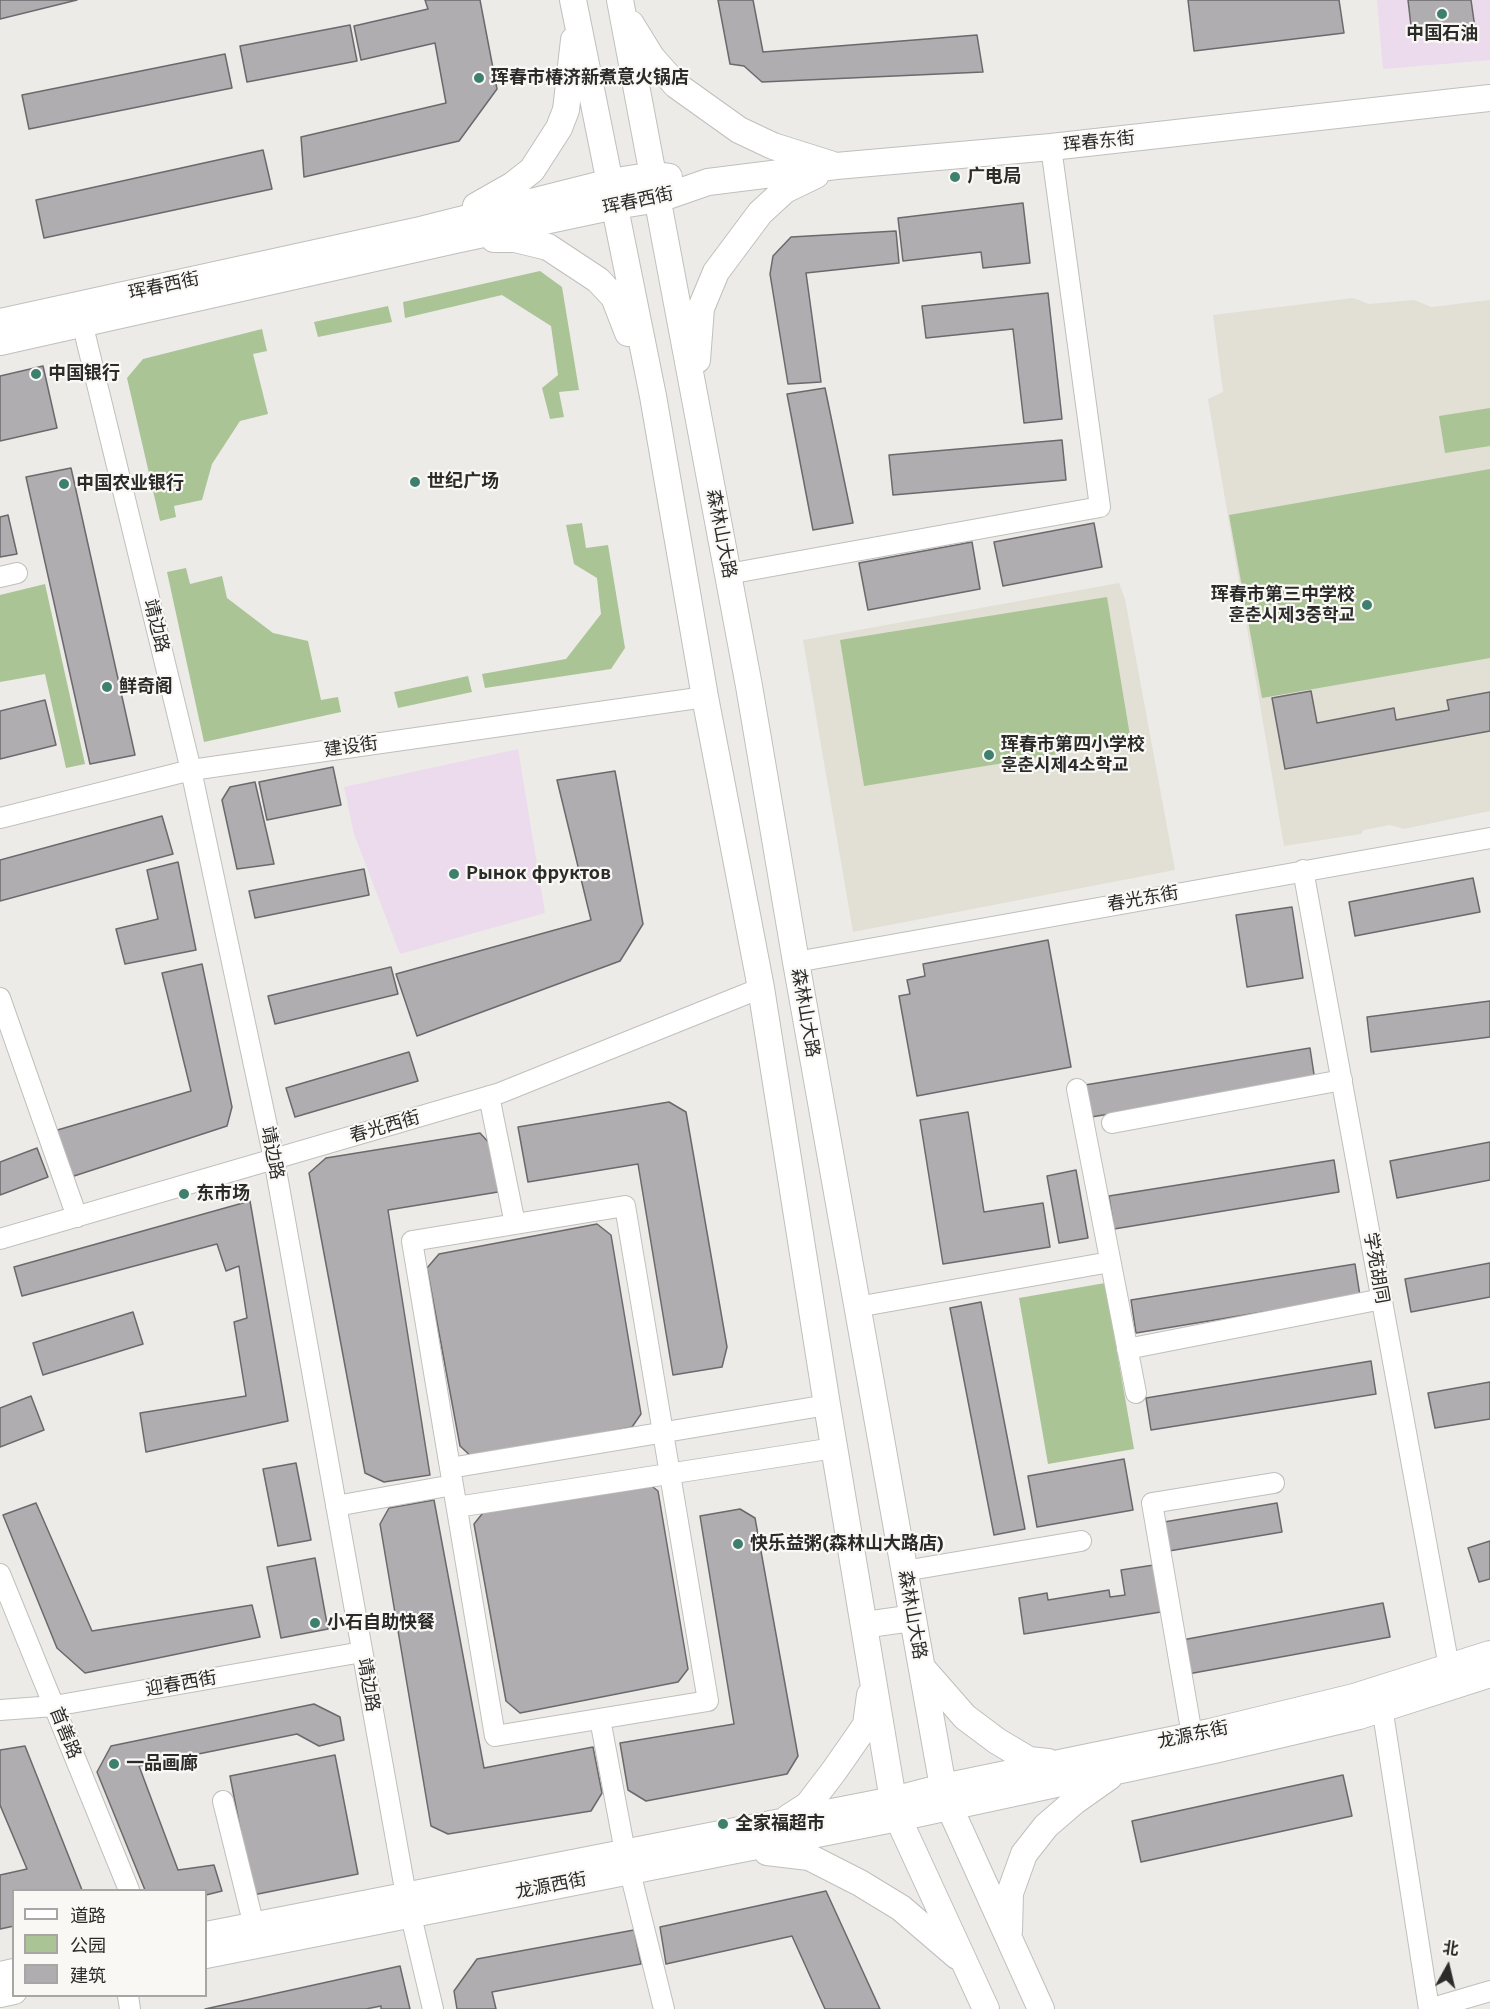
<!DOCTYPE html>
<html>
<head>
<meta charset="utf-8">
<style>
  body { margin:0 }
  #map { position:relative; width:1490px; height:2009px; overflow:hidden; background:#ecebe8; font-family:"Work Sans","Noto Sans SC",sans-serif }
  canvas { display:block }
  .legend { position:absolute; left:12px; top:1889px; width:195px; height:108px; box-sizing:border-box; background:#f9f8f5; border:2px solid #a7a6a4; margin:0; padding:8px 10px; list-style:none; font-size:18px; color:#2b2b2a }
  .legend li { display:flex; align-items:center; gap:12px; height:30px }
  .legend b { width:30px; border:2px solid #a7a6a4 }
  .north { position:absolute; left:1418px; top:1937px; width:60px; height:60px; -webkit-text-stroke:4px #f9f8f5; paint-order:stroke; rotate:8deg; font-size:16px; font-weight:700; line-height:24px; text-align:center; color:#2b2b2a }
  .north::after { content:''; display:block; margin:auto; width:21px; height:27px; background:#2b2b2a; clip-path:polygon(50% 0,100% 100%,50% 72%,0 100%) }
</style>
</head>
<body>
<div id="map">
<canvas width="1490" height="2009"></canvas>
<ul class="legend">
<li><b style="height:8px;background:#fff"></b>道路</li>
<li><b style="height:16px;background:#aac495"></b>公园</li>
<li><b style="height:16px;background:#afadb0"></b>建筑</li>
</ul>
<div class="north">北</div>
</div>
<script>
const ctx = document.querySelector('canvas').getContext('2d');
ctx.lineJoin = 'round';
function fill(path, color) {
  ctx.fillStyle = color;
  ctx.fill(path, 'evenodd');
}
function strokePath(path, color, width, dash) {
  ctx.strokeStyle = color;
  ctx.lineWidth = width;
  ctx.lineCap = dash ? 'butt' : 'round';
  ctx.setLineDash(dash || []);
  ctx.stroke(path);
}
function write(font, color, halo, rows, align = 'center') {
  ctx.font = font + ' "Work Sans","Noto Sans SC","Noto Sans KR",sans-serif';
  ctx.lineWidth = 4.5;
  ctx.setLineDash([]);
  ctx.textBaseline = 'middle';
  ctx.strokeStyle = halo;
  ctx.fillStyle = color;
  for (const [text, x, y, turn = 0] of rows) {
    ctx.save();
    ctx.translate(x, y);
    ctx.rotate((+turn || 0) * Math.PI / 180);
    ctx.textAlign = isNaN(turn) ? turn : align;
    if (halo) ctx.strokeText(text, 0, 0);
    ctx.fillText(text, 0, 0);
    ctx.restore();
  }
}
const commercial = new Path2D(`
  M1377,0H1490V60L1383,69Z
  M518,749L545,913L400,954L354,834L344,787Z`);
const built = new Path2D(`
  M1353,298L1369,304L1414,300L1431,307L1490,300V811L1404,829L1390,825L1364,830L1361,834L1284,846L1208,399L1223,392L1213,315Z
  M1119,583L1125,599L1175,870L853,932L803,640Z`);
const green = new Path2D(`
  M540,271L562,287L579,390L559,392L564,417L550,419L542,388L558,375L551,326L502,295L405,318L403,302Z
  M388,306L392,322L318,337L314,322Z
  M262,329L267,351L253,354L268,414L240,421L212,464L202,500L174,506L176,517L160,521L127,378L143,359Z
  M1490,408V446L1445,453L1439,416Z
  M1490,469V658L1262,698L1229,515Z
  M582,523L586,548L608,545L625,648L611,669L485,688L482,674L566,659L601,614L597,578L574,564L566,525Z
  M186,568L190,584L222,576L227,598L273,633L308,641L321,700L338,697L341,712L204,742L167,572Z
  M45,584L85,764L66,768L45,674L0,682V595Z
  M1107,597L1131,742L864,786L840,640Z
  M468,676L472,692L398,708L394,692Z
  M1105,1283L1134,1449L1048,1464L1019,1298Z`);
const building = new Path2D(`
  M0,0H77L0,19Z
  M425,0H480L497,89L459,141L304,177L301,137L446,103L435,43L361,60L354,26L428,9Z
  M718,0H753L763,52L977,35L983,72L762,82L744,66L730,64Z
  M1188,0H1339L1344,33L1194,51Z
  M1408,0H1471L1475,28L1412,35Z
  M350,25L357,61L247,82L240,46Z
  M225,54L232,88L29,129L22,95Z
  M263,150L272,189L44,238L36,200Z
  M1023,203L1030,263L983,268L981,252L903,261L898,218Z
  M896,231L899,263L806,273L821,382L788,384L770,274L773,256L791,237Z
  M1048,293L1062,419L1024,423L1013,329L926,338L922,306Z
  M43,366L57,428L0,441V376Z
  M825,388L853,523L813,530L787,394Z
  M1062,440L1066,480L893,495L889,455Z
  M71,468L135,755L90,764L26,477Z
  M8,515L17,554L0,557V517Z
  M1094,523L1102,567L1003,586L994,542Z
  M972,542L980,589L868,610L859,563Z
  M1311,691L1317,723L1394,708L1396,720L1449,710L1447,700L1490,692V731L1285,769L1272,698Z
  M45,700L56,745L0,759V711Z
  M333,767L341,805L267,820L259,782Z
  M615,771L643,924L620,961L417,1036L396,974L591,920L557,780Z
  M255,782L274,864L237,869L222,800L230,787Z
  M162,816L173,854L0,901V860Z
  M178,862L196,950L125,964L116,929L158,919L147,870Z
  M364,869L369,895L255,918L249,891Z
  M1473,878L1480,912L1355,936L1349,902Z
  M1292,907L1303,978L1247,987L1236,915Z
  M1048,940L1071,1067L917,1096L899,996L910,994L907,980L925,976L923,964Z
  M202,964L232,1107L227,1126L71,1177L54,1131L191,1091L162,973Z
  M391,967L398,994L275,1024L268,996Z
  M1490,1001V1037L1371,1052L1367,1017Z
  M1310,1048L1315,1081L1091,1117L1085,1085Z
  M409,1052L418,1081L295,1117L286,1088Z
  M669,1102L686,1112L727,1347L722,1367L673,1375L638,1164L528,1182L518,1127Z
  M968,1112L984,1212L1043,1203L1050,1247L943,1264L920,1120Z
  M480,1133L491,1145L498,1192L388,1210L430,1475L384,1482L365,1473L309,1173L326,1158Z
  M1490,1142V1180L1397,1198L1390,1161Z
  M37,1148L48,1177L0,1195V1162Z
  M1334,1160L1339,1192L1114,1229L1109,1196Z
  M1076,1170L1088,1238L1059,1243L1047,1176Z
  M250,1201L288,1421L146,1452L140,1413L246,1396L234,1322L247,1318L239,1266L226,1271L217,1244L22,1296L14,1267Z
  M597,1224L611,1235L641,1414L632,1427L473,1458L460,1446L427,1268L439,1254Z
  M1490,1263V1297L1411,1312L1405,1279Z
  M1355,1264L1360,1296L1136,1333L1131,1300Z
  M981,1302L1025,1529L994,1535L950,1308Z
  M133,1312L143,1344L43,1375L33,1343Z
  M1371,1361L1376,1394L1151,1430L1146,1398Z
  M1490,1382V1419L1435,1428L1428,1393Z
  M31,1396L44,1430L0,1447V1408Z
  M1124,1459L1133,1510L1037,1527L1028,1476Z
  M296,1463L311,1540L278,1546L263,1469Z
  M644,1480L658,1491L688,1669L678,1682L520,1713L506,1701L474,1524L486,1509Z
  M434,1500L484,1768L593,1747L602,1793L591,1811L448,1834L431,1826L380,1524L389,1508Z
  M36,1503L92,1631L252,1605L260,1637L85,1673L57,1648L3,1515Z
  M1277,1503L1282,1532L1169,1551L1164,1522Z
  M740,1509L755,1518L798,1756L787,1774L646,1801L628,1790L620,1743L734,1724L700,1516Z
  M1490,1541V1579L1479,1582L1468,1548Z
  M315,1558L328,1629L281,1638L267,1567Z
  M1154,1565L1161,1612L1024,1634L1019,1598L1047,1593L1048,1600L1109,1590L1110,1597L1125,1595L1121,1570Z
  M1383,1603L1390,1637L1188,1674L1182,1640Z
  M314,1704L340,1717L344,1740L319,1746L297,1734L139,1766L178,1870L214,1865L222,1891L206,1895V1890H145L97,1772L111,1746Z
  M25,1746L82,1890H14V1926L0,1929V1875L27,1869L0,1805V1750Z
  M335,1755L358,1874L253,1895L230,1776Z
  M1343,1775L1352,1816L1141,1862L1132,1821Z
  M826,1891L880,2009H825L792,1936L666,1964L660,1927Z
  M634,1930L641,1964L492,1992L496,2009H457L454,1991L477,1959Z
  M400,1966L410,2009H381V2006L366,2009H205Z`);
const minor = new Path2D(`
  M79,310L191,770L274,1159L406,1895L433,2009
  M728,574L1100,507L1051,147
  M0,577L17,573
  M0,818L191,770L705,697
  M1303,870L1449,1667
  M796,962L1490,838
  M0,998L77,1217
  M1077,1089L1136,1393
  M489,1096L515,1224
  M1112,1123L1342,1080
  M625,1206L708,1701L495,1736L412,1241Z
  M0,1239L500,1093L761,988
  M857,1307L1110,1262
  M1127,1349L1382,1299
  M450,1468L827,1405
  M336,1506L453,1485
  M457,1507L834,1448
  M904,1571L1081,1541
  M0,1574L129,1890
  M1380,1694L1429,2009
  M0,1710L54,1706L362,1652
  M600,1719L625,1852L664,2009
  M1192,1735L1152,1503L1274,1483
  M223,1801L254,1926
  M128,1996L130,2009
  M1429,2009L1490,1991`);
const major = new Path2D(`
  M573,0L653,396L705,697L761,988L827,1405L893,1800L898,1818L986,2009
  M620,0L749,686L796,962L943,1787L949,1806L1041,2009
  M631,24L652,58L676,85L739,130L773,146L830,164
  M476,206L513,185L532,170L559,128L566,110L574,40
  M494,239H515L548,247L598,280L614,297L628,333
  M0,322L416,231L610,182L654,175L669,177
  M0,342L455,240L615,206L659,199L708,182L836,166L1051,147L1490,98
  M697,360L701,308L716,272L760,213L785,190L816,175
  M864,1625L913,1618
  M923,1669L965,1717L997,1741L1029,1760L1048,1762
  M788,1818L808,1805L834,1771L866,1725L870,1695
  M767,1852L809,1857L860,1883L901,1908L957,1956
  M1009,1931L1010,1893L1024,1854L1046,1826L1075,1801L1109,1777
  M206,1935L893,1800L943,1787L1210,1732L1354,1697L1490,1654
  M206,1955L898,1818L1214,1750L1359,1716L1490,1674
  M0,1975L14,1972
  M0,1994L14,1991`);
const markers = [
  [1442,14,6,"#3f7f6e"],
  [479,78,6,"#3f7f6e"],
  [955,177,6,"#3f7f6e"],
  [36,374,6,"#3f7f6e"],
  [415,482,6,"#3f7f6e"],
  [64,484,6,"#3f7f6e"],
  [1367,605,6,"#3f7f6e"],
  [107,687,6,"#3f7f6e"],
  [989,755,6,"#3f7f6e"],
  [454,874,6,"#3f7f6e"],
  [184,1194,6,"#3f7f6e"],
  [738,1544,6,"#3f7f6e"],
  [315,1623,6,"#3f7f6e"],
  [114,1764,6,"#3f7f6e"],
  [723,1824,6,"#3f7f6e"]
];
const poiNames = [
  ["中国石油",1442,34,"center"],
  ["珲春市椿济新煮意火锅店",491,78],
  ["广电局",967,177],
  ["中国银行",48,374],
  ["世纪广场",427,482],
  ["中国农业银行",76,484],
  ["珲春市第三中学校",1355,595,"right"],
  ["훈춘시제3중학교",1355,616,"right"],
  ["鲜奇阁",119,687],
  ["珲春市第四小学校",1001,745],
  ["훈춘시제4소학교",1001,766],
  ["Рынок фруктов",466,874],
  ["东市场",196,1194],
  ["快乐益粥(森林山大路店)",750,1544],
  ["小石自助快餐",327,1623],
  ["一品画廊",126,1764],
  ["全家福超市",735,1824]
];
const streetNames = [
  ["珲春东街",1099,142,-6],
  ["珲春西街",638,201,-12],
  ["珲春西街",164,286,-12],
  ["森林山大路",721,534,79],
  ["靖边路",156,626,76],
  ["建设街",351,747,-8],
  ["春光东街",1143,899,-10],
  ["森林山大路",805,1013,80],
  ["春光西街",385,1127,-16],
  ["靖边路",272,1153,79],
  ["学苑胡同",1376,1268,80],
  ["森林山大路",912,1615,80],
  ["迎春西街",181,1684,-10],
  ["靖边路",368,1685,80],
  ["首善路",65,1733,68],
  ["龙源东街",1193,1735,-12],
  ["龙源西街",551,1886,-11]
];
fill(commercial, '#ebdbed');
fill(built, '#e2dfd5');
fill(green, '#aac495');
fill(building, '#afadb0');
strokePath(building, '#6b696b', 1.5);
strokePath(minor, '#c0bfbc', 22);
strokePath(major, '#c0bfbc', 28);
strokePath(minor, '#fff', 20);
strokePath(major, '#fff', 26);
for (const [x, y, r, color] of markers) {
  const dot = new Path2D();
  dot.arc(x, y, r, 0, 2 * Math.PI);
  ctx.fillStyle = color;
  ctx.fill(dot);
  strokePath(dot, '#f9f8f5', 2);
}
write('bold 18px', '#2b2b2a', '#f9f8f5', poiNames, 'left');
write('18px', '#2b2b2a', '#f9f8f5', streetNames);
</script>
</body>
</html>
